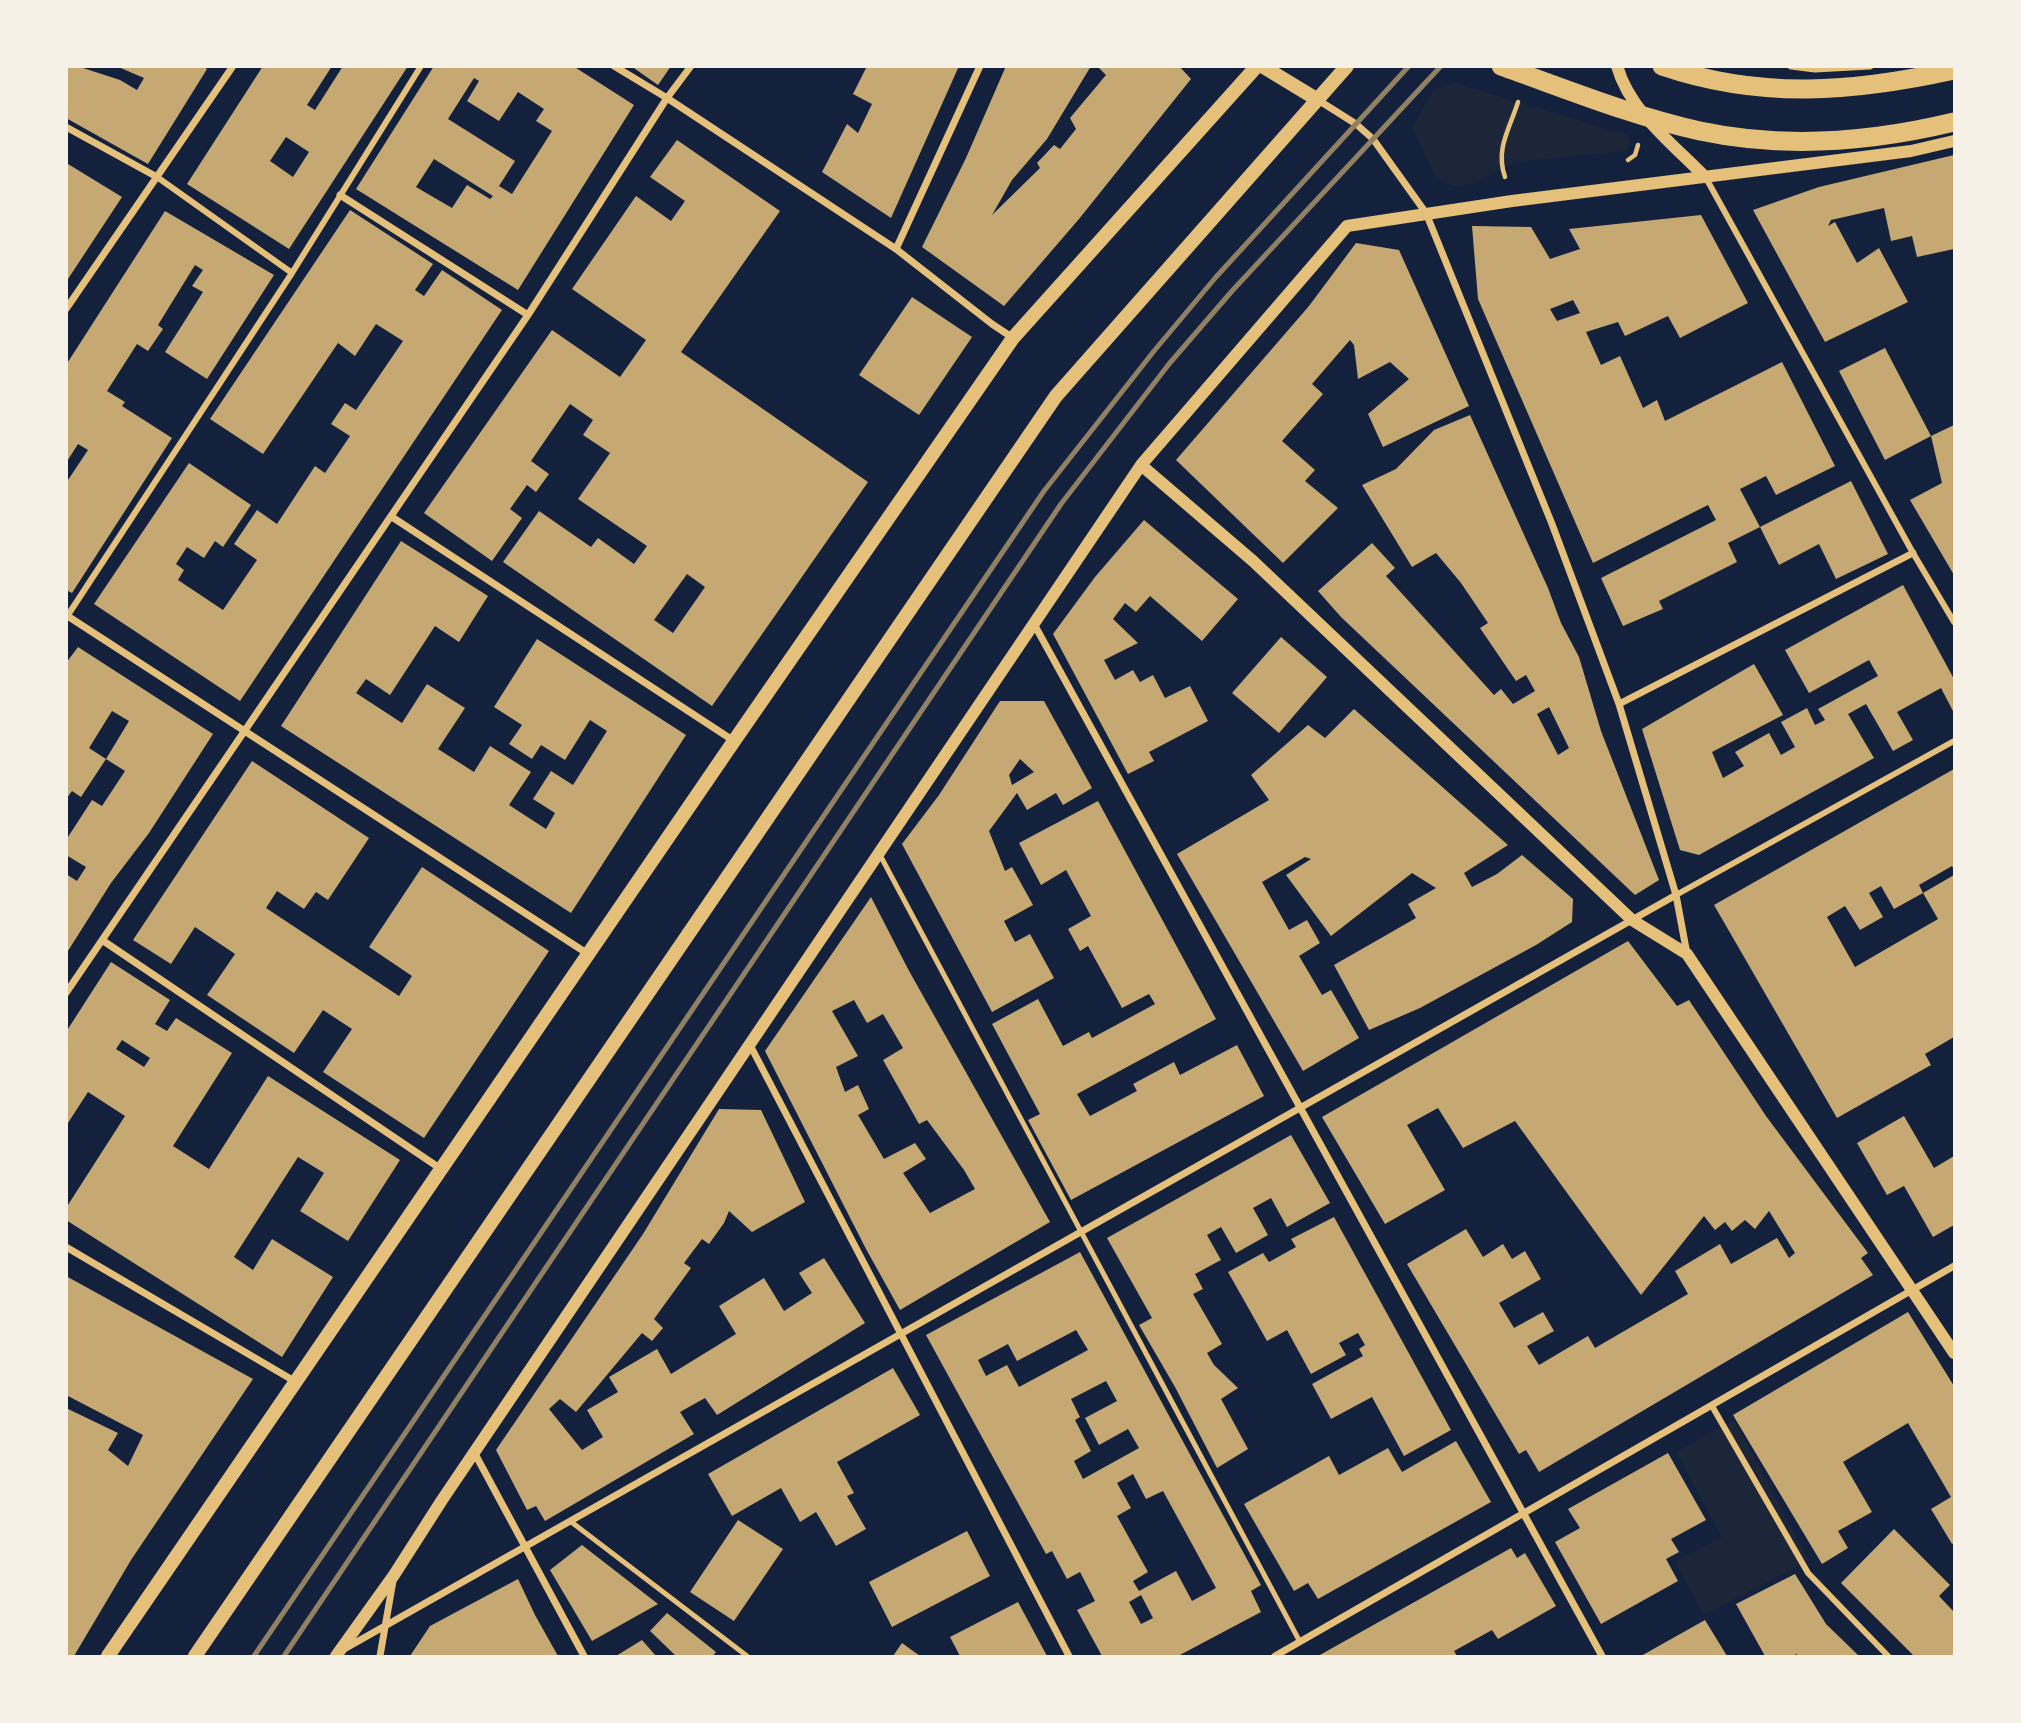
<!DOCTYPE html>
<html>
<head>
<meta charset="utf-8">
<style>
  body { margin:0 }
  #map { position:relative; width:2021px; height:1723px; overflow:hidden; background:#14213d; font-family:Helvetica,sans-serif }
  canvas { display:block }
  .frame { position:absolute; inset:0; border:68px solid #f6f1e7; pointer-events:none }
</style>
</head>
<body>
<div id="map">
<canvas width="2021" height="1723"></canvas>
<div class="frame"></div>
</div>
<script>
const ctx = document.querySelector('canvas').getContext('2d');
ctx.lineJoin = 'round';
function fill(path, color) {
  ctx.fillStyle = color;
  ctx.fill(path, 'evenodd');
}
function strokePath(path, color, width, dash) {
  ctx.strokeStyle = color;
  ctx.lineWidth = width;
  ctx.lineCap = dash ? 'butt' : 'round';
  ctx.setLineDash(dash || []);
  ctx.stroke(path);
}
const green = new Path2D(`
  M1454,83L1627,135L1630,143L1627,151L1515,162L1471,184L1454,186L1436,178L1412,127L1434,90Z
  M1734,1420L1809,1560L1704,1615L1675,1562L1722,1537L1676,1452Z`);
const building = new Path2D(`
  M66,66H77L120,80L137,90L144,78L116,66H202L207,69L148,164L66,118Z
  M263,66H332L307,105L315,110L343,66H408L289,249L187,184ZM286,137L309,152L293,177L270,161Z
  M434,66H573L634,105L518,290L356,189ZM474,78L479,81L467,101L499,121L518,92L544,109L536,121L552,131L512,194L499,186L515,161L448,119ZM434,159L493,196L490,199L467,185L452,208L416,187Z
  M631,66H671L658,85Z
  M867,66H959L891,218L822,172L847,124L858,133L872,104L853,94Z
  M1006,66H1091L1047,139L1012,180L992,215L1040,168L1037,163L1054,145L1060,149L1076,129L1070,118L1106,75L1097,66H1179L1191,79L1079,219L1004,306L922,247L966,158Z
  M677,140L780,211L681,352L868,482L712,706L503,562L539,511L591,547L598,538L634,564L647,546L578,499L610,453L583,435L593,420L570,404L531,461L549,474L536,492L527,485L510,509L522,518L492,561L424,513L552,330L620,377L646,340L572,289L636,196L671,221L685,201L650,177ZM687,574L705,587L673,633L654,620Z
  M1954,155V249L1917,257L1912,236L1891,241L1884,208L1831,220L1828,226L1835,222L1857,263L1879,248L1908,302L1825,342L1753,210L1819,187Z
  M68,164L122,197L66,282V167Z
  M350,210L433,264L415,290L424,296L442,270L502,310L240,701L94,604L189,463L251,505L223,547L215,541L204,558L187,547L176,564L184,570L178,580L223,610L257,560L234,544L257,510L277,524L315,466L325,473L350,436L331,424L345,403L356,410L403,341L376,324L355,356L338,343L263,454L210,419Z
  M165,211L274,275L207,379L165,352L203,292L192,286L203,270L195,265L158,325L163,329L148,351L137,344L107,391L125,402L122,406L172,438L72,593L66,590V483L88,450L78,444L66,463V365Z
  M1701,215L1748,303L1680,338L1668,316L1625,336L1618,322L1586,332L1601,365L1620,356L1643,408L1657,400L1665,421L1782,362L1835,466L1776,495L1766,476L1740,489L1760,527L1851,481L1888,554L1836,579L1819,544L1779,565L1760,527L1728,543L1737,562L1659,601L1663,609L1623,626L1601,578L1716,520L1708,505L1593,563L1478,299L1472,226L1531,227L1550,259L1580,249L1569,229ZM1573,300L1580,313L1557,321L1550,309Z
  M1356,243L1399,250L1469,406L1383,447L1368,414L1409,379L1390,362L1358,379L1354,345L1350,340L1312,384L1323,394L1282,441L1315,470L1305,481L1338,508L1283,563L1176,460L1309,306Z
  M912,297L972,337L919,415L859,375Z
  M1885,348L1931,436L1885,460L1839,371Z
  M1470,415L1548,588L1561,623L1579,657L1601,731L1659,880L1635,895L1341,617L1318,591L1372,543L1395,568L1386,576L1494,695L1501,689L1513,704L1535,691L1526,675L1516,681L1480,628L1488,623L1461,583L1436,553L1412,567L1362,485L1396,469L1434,430ZM1549,707L1569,748L1558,755L1537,714Z
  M1954,425V575L1910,500L1942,483L1931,436Z
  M1144,520L1238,599L1202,641L1150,596L1136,612L1125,603L1113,619L1138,643L1104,660L1115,680L1133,670L1140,682L1153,675L1165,698L1190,686L1208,721L1149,752L1154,761L1128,774L1053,634L1095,577Z
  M401,541L488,596L459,642L435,626L390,695L366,679L356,693L402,723L427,684L465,708L438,749L474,772L490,746L531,772L509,805L546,829L555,813L533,799L551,771L573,785L607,731L590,720L565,760L541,745L532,759L509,744L522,725L494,707L537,639L686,735L571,913L281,726Z
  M1903,585L1954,679V713L1941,688L1897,712L1913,740L1893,751L1866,704L1848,714L1874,758L1699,855L1680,850L1642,729L1754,664L1783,715L1712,752L1723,778L1744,766L1735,752L1769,733L1781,755L1795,747L1781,722L1807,708L1815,725L1825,720L1818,709L1878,676L1869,660L1809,693L1785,650Z
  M1281,637L1327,677L1279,733L1232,693Z
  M78,647L213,734L149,833L111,883L66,954V874L77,881L86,867L66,855V840L92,800L102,806L125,771L106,759L129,721L112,711L89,748L106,759L81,797L72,791L66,799V663Z
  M1000,701H1044L1092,788L1063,805L1056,793L1027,810L1017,793L989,831L1005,871L1012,867L1033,905L1004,921L1015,942L1030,934L1054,978L992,1012L902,844L939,795ZM1020,759L1034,772L1012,785L1009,775Z
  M1354,709L1508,845L1464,873L1472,887L1497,874L1522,855L1573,899L1572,922L1536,945L1420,1008L1369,1030L1334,965L1416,918L1408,904L1436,888L1412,873L1331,936L1286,875L1311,859L1305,857L1262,882L1289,930L1307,920L1320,943L1299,956L1322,995L1331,990L1359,1038L1303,1071L1177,854L1269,800L1251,775L1308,725L1325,738Z
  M252,761L369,838L328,900L316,892L304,909L277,891L266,908L399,996L412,976L369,947L422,867L549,951L424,1138L323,1072L352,1029L323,1010L294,1053L207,995L235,954L195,927L171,964L133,940Z
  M1954,769V870L1952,866L1919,885L1923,893L1894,909L1881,886L1869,893L1883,917L1860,930L1845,906L1827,917L1855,967L1938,919L1923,893L1954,875V1037L1925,1054L1931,1065L1837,1118L1714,905Z
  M1098,801L1216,1019L1077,1094L1090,1116L1137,1091L1133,1084L1174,1062L1180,1075L1237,1045L1264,1096L1071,1200L1028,1120L1040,1114L992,1024L1038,999L1063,1046L1089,1032L1092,1038L1155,1004L1149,994L1122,1008L1088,946L1080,951L1068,929L1091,916L1066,870L1041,885L1019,843Z
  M871,897L908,969L1050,1222L900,1310L866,1249L765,1051ZM854,1000L867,1023L883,1014L903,1048L883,1060L919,1124L927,1120L964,1170L975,1189L930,1213L903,1173L926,1159L915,1143L884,1159L858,1115L869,1109L858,1085L845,1092L836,1067L858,1056L832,1011Z
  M1628,941L1677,1006L1689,1000L1766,1116L1868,1253L1861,1258L1873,1275L1539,1472L1526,1450L1519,1454L1407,1264L1466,1229L1483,1257L1503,1244L1512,1259L1525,1251L1541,1279L1499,1303L1514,1328L1543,1312L1554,1331L1527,1346L1539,1365L1588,1336L1595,1348L1688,1294L1675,1271L1720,1244L1731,1264L1777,1238L1789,1258L1795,1253L1769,1211L1755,1229L1745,1220L1732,1231L1725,1222L1715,1230L1704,1216L1641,1295L1515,1121L1463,1148L1438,1108L1407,1125L1445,1190L1385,1224L1322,1117Z
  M111,962L170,1000L155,1024L167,1031L176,1018L232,1053L173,1146L209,1169L268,1076L400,1160L348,1241L300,1211L324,1173L298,1157L234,1257L253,1270L272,1239L333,1277L282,1357L66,1220V1208L125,1116L88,1092L66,1126V1032ZM122,1040L150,1058L144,1067L116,1049Z
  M719,1109L761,1110L805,1202L752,1232L729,1211L724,1223L709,1244L702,1239L684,1263L691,1268L654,1319L663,1328L652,1341L642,1333L576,1412L560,1399L549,1409L582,1450L603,1437L587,1410L618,1392L609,1377L657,1349L671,1374L736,1334L719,1306L764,1278L784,1311L812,1293L799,1273L824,1258L865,1323L717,1415L705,1398L680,1412L694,1434L545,1521L536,1506L527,1510L496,1450L643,1234Z
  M1904,1116L1934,1168L1954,1156V1225L1933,1237L1904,1186L1887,1195L1857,1143Z
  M1291,1135L1330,1203L1287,1227L1271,1198L1253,1208L1268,1235L1236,1253L1221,1227L1207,1235L1221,1260L1195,1274L1203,1289L1193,1294L1222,1344L1207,1353L1214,1365L1238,1388L1221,1399L1248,1449L1217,1468L1175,1387L1139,1325L1152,1318L1107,1238Z
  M1334,1217L1451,1430L1404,1456L1372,1397L1331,1419L1312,1384L1363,1356L1359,1349L1365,1345L1358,1333L1339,1343L1346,1355L1311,1374L1287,1330L1267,1341L1228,1272L1263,1253L1269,1262L1296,1247L1291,1239Z
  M1080,1252L1261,1585L1251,1591L1261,1612L1178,1656H1102L1077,1610L1095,1601L1080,1572L1067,1579L1052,1551L1046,1554L926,1335ZM1076,1330L1088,1350L1019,1387L1007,1365L986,1376L978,1360L1008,1344L1017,1361ZM1106,1381L1117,1401L1085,1418L1099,1445L1128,1429L1139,1448L1083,1479L1074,1461L1091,1451L1075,1420L1080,1417L1071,1399ZM1133,1474L1146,1499L1163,1491L1216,1588L1192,1601L1176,1571L1139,1591L1133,1581L1148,1572L1117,1516L1131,1508L1117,1483ZM1141,1595L1153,1618L1141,1624L1129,1602Z
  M66,1276L253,1379L131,1560L74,1656H66V1408L118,1433L108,1450L128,1466L143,1435L66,1395Z
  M1908,1312L1954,1386V1543L1952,1544L1931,1509L1951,1497L1908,1423L1843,1462L1872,1512L1838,1531L1848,1548L1822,1564L1733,1415Z
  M893,1368L920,1415L837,1462L854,1493L847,1496L866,1529L836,1546L816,1512L800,1522L781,1488L732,1516L708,1474Z
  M1456,1441L1491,1502L1318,1599L1308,1583L1294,1591L1244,1504L1329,1456L1339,1475L1388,1448L1402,1472Z
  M1668,1453L1706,1520L1671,1539L1679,1552L1666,1559L1678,1581L1601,1624L1555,1542L1580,1528L1568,1509Z
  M738,1520L783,1549L734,1621L690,1592Z
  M1894,1529L1950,1585L1939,1596L1954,1612V1656H1914L1841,1583Z
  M967,1531L990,1576L892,1627L869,1582Z
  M582,1545L658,1604L592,1641L550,1570Z
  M1511,1548L1517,1558L1525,1553L1556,1606L1498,1639L1492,1630L1454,1651L1457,1656H1318Z
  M1795,1574L1826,1624L1859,1656H1799L1796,1654L1794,1656H1765L1736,1604Z
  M518,1579L535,1615L558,1656H410L430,1626Z
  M1018,1602L1047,1656H960L950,1637Z
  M667,1613L716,1652L713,1656H676L650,1631Z
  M1705,1620L1727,1656H1641Z
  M642,1640L656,1656H616Z
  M902,1643L920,1656H893Z`);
const path = new Path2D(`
  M1628,160L1635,155L1638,145
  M1505,177C1495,149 1510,128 1518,102`);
const service = new Path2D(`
  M880,855L1300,1642
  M570,1521L747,1656`);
const pedestrian = new Path2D(`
  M157,177L292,273
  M1706,178L1913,553L1954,622
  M66,618L292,273L421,66
  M1676,895L1954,741
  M1712,1406L1808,1573L1888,1656`);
const minor = new Path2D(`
  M614,66L667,98L896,249L992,324L1013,338
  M1791,66L1815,69L1870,66
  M1318,100L1356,124L1373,139L1426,213L1552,524L1619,704L1676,895L1687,954
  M66,127L157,177
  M340,195L528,315
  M896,249L980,66
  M66,309L233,66
  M392,517L734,741
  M66,615L588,954
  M1034,624L1602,1656
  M1619,704L1913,553
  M102,940L441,1169
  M66,993L528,315L667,98L691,66
  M750,1045L1069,1656
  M66,1247L296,1382
  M474,1452L584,1656
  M346,1648L1676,895
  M380,1656L393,1581
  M1275,1656L1954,1266`);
const tertiary = new Path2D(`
  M1617,66C1630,112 1673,144 1705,177
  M1141,465L1253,561L1632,920L1687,954L1954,1353
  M336,1656L394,1575L442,1500L1141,465L1347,226L1512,201L1911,151L1954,141`);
const secondary = new Path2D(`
  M1262,66L1318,100
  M108,1656L734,741L1013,338L1257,66
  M195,1656L1056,396L1347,66`);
const trunk = new Path2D(`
  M1501,66C1566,89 1632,116 1700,131C1784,149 1871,142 1954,122
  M1662,66C1762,100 1854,92 1954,70`);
const rail = new Path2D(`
  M254,1656L1044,491L1154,351L1216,277L1409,66
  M284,1656L1061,504L1169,364L1232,291L1441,66`);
fill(green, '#1d2539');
fill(building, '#c6a872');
strokePath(path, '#e5c07b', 4.5);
strokePath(service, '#e5c07b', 5);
strokePath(pedestrian, '#e5c07b', 6);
strokePath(minor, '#e5c07b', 7);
strokePath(tertiary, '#e5c07b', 12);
strokePath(secondary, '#e5c07b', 14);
strokePath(trunk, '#e5c07b', 19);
strokePath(rail, '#918062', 5);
</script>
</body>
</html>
